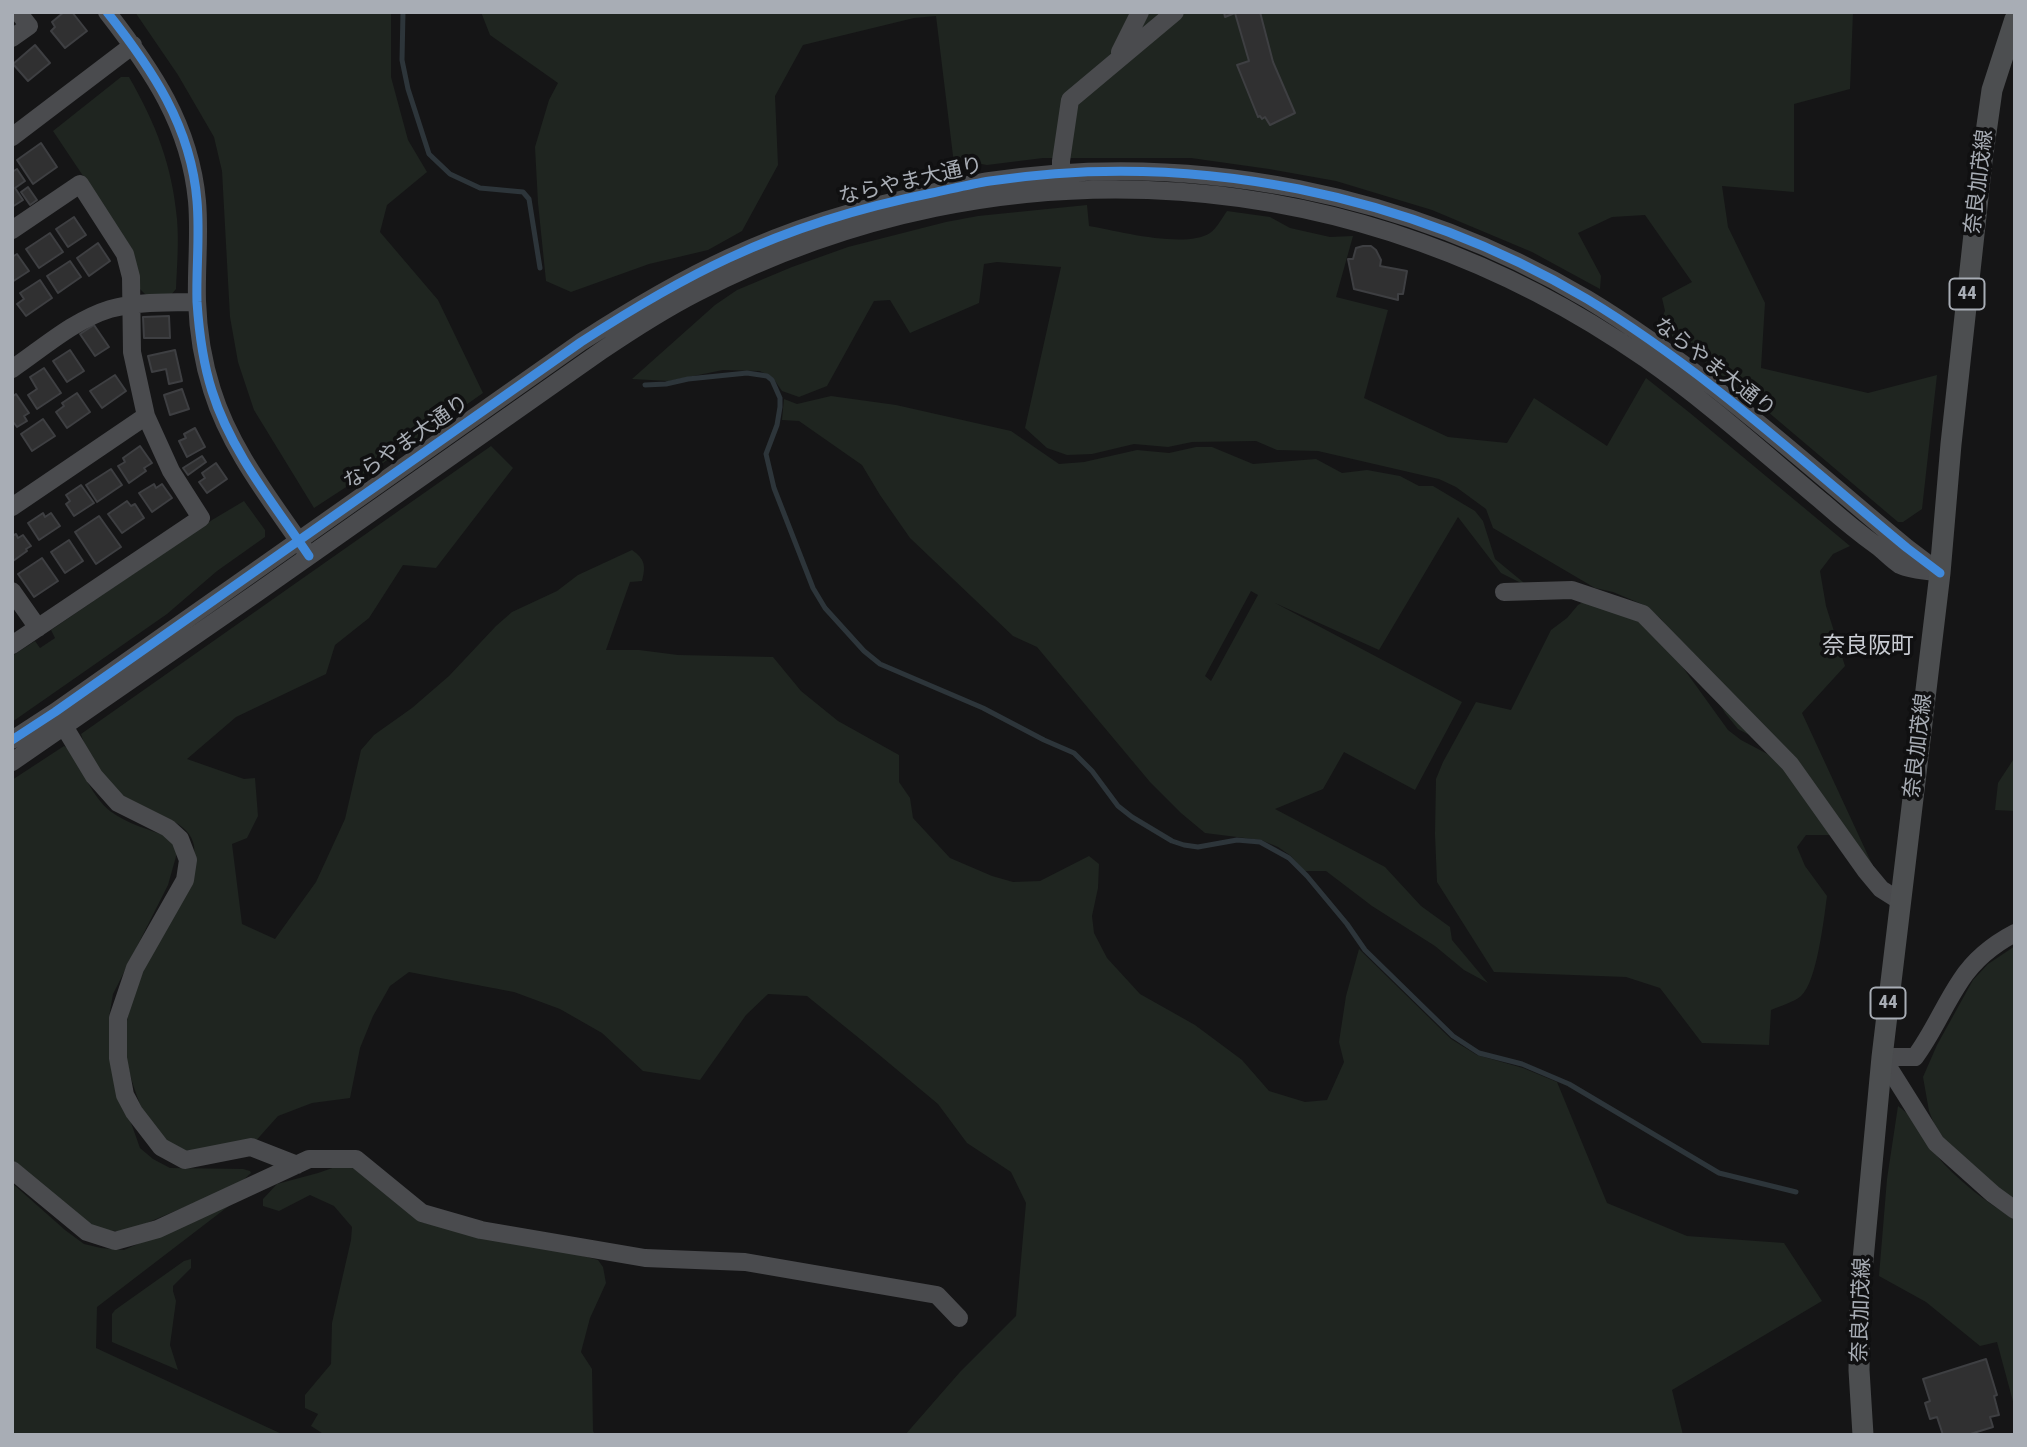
<!DOCTYPE html>
<html>
<head>
<meta charset="utf-8">
<style>
  body { margin:0 }
  #map { position:relative; width:2027px; height:1447px; overflow:hidden; background:#151516; font-family:"Roboto Condensed",sans-serif }
  canvas { display:block }
  .frame { position:absolute; inset:0; border:14px solid #a8adb5; pointer-events:none }
</style>
</head>
<body>
<div id="map">
<canvas width="2027" height="1447"></canvas>
<div class="frame"></div>
</div>
<script>
const ctx = document.querySelector('canvas').getContext('2d');
ctx.lineJoin = 'round';
function fill(path, color) {
  ctx.fillStyle = color;
  ctx.fill(path, 'evenodd');
}
function strokePath(path, color, width, dash) {
  ctx.strokeStyle = color;
  ctx.lineWidth = width;
  ctx.lineCap = dash ? 'butt' : 'round';
  ctx.setLineDash(dash || []);
  ctx.stroke(path);
}
function write(font, color, halo, rows, align = 'center') {
  ctx.font = font + ' "Roboto Condensed","Noto Sans JP",sans-serif';
  ctx.lineWidth = 7;
  ctx.setLineDash([]);
  ctx.textBaseline = 'middle';
  ctx.strokeStyle = halo;
  ctx.fillStyle = color;
  for (const [text, x, y, turn = 0] of rows) {
    ctx.save();
    ctx.translate(x, y);
    ctx.rotate((+turn || 0) * Math.PI / 180);
    ctx.textAlign = isNaN(turn) ? turn : align;
    if (halo) ctx.strokeText(text, 0, 0);
    ctx.fillText(text, 0, 0);
    ctx.restore();
  }
}
const green = new Path2D(`
  M135,12H391V77L408,140L427,172L387,205L380,232L438,300L483,393L383,463L314,508L254,410L238,362L230,317L222,171L214,137L178,75Z
  M481,12H1853L1850,89L1794,104V192L1722,186L1728,227L1765,303L1761,368L1868,393L1937,375L1922,509L1903,522H1898L1761,406L1658,326L1665,311L1662,298L1692,282L1645,215L1612,217L1578,233L1601,276L1600,289L1532,252L1432,210L1336,181L1269,169L1191,158H1043L987,165L966,161L954,164L936,16L914,18L803,45L775,96L778,165L742,231L708,250L649,264L571,292L546,281L538,203L535,147L549,100L558,83L490,35Z
  M121,77H129C156,124 172,165 177,219C179,242 177,266 176,289L171,295L147,296L138,287L132,249L53,131Z
  M1087,205L1089,226C1118,231 1185,249 1210,233C1217,228 1222,218 1227,211L1270,217L1290,228L1330,237L1353,236L1336,297L1388,310L1364,398L1448,437L1507,443L1534,398L1607,446L1646,378L1690,413L1850,546L1833,554L1820,571L1826,606L1845,666L1802,713L1878,877L1840,828L1757,739L1738,729L1725,713L1715,696L1661,619L1644,605L1613,592L1595,588L1493,528L1486,509L1456,487L1439,479L1318,451L1277,450L1256,441L1192,442L1168,447L1134,444L1092,454L1067,455L1047,448L1025,428L1061,267L997,262L984,264L979,303L910,333L890,300L874,301L827,386L799,397L782,391L773,378L760,371L723,370L669,381L632,379L715,305L737,290L792,267L848,247L946,222L978,216Z
  M831,396L896,405L1011,431L1059,464L1084,462L1137,450L1169,453L1196,447H1212L1253,464L1316,459L1342,473L1367,470L1400,476L1419,486H1433L1475,511L1483,521L1495,559L1529,587L1501,573L1458,517L1379,650L1275,603L1462,702L1415,790L1344,752L1323,789L1275,809L1385,867L1421,906L1450,927L1452,940L1488,983L1464,970L1435,946L1372,906L1326,871H1304L1291,856L1278,847L1261,840L1205,833L1181,813L1150,782L1037,647L1013,636L910,538L880,495L862,465L799,421L782,420L784,399L797,404ZM1251,591L1258,595L1211,681L1205,676Z
  M491,446L513,468L436,568L403,565L369,618L335,645L326,674L236,717L187,759L244,779L255,778L258,816L247,838L232,844L242,924L275,939L316,882L345,819L361,750L374,735L412,708L449,676L496,626L512,612L557,591L578,575L632,550C645,559 646,566 642,581L630,582L606,650H639L678,655L773,657L801,691L838,721L899,755V782L910,798L913,818L950,858L992,876L1013,882L1040,881L1089,856L1099,864L1098,888L1092,916L1094,933L1107,958L1140,994L1195,1025L1242,1060L1269,1091L1305,1102L1327,1100L1344,1062L1339,1042L1346,996L1359,949L1451,1039L1477,1055L1523,1068L1557,1082L1607,1203L1687,1236L1784,1243L1822,1301L1672,1390L1683,1435H905L960,1372L1016,1316L1026,1203L1011,1172L967,1143L938,1104L865,1043L807,996L768,994L746,1015L700,1080L643,1071L602,1033L560,1009L514,992L409,972L390,986L373,1016L360,1048L350,1098L312,1103L278,1116L244,1154H189L151,1133C142,1108 130,1082 126,1056C117,999 171,922 192,869C193,860 196,850 193,842C186,818 144,812 125,801C108,792 86,752 81,734Z
  M244,501L265,530V537L217,571L167,614L12,722V656L35,641L40,648L55,638L51,630L212,520Z
  M1590,598L1623,606L1671,651L1728,730L1741,740L1777,759L1833,835H1806L1797,847L1805,866L1827,896C1824,918 1817,982 1801,996C1794,1002 1780,1006 1771,1010L1769,1045L1702,1043L1660,988L1626,977L1494,972L1437,882L1435,834L1436,779L1443,762L1476,702L1511,710L1551,630L1567,618L1578,605Z
  M64,746L71,750C82,770 92,796 110,811C127,824 151,830 171,838L177,853L168,885L113,994L109,1017L111,1058L119,1089L140,1148L153,1159L170,1168L243,1169L250,1171L251,1173L239,1184L128,1231C112,1232 98,1229 83,1223L12,1159V780Z
  M2015,757V811L1995,810L1998,783Z
  M2015,946V1204L1940,1139L1929,1111L1923,1077L1937,1045L1973,980L1988,964Z
  M1898,1106C1917,1119 1924,1140 1938,1157C1953,1176 1992,1208 2015,1218V1409L1997,1342L1980,1346L1926,1302L1879,1276L1887,1179Z
  M344,1164L359,1166L420,1222L557,1249L598,1260L603,1267L606,1283L590,1318L581,1352L592,1369L593,1431L595,1435H325L311,1426L318,1414L305,1408V1395L331,1364L332,1323L351,1240L352,1227L334,1206L310,1195L279,1211L263,1206V1199L277,1184L318,1173Z
  M12,1183L65,1230L84,1244L101,1248L124,1250L234,1202L97,1307L96,1348L284,1435H12Z
  M191,1259V1268L173,1286V1291L176,1301L170,1345L178,1370L112,1342V1314L115,1310L184,1261Z`);
const stream = new Path2D(`
  M403,12L402,60L408,89L429,154L450,174L480,188L523,192L529,199L540,268
  M645,385L666,384L688,379L747,373L767,376L772,380L780,398V407L777,425L766,454L774,488L813,588L825,608L864,651L880,664L983,708L1044,740L1074,753L1092,771L1118,806L1132,817L1172,841L1184,845L1198,847L1237,840L1260,842L1289,858L1307,876L1347,924L1365,950L1453,1036L1479,1053L1522,1064L1569,1084L1719,1173L1796,1192`);
const building = new Path2D(`
  M64,12H72L87,31L65,48L51,31L55,27L52,22Z
  M1224,12H1260L1273,62L1295,113L1270,125L1265,117L1262,119L1260,116L1258,117L1237,65L1249,61L1235,13L1225,17Z
  M35,45L50,63L28,81L13,64Z
  M41,143L57,167L33,184L17,160Z
  M17,169L25,181L15,188L23,200L12,207V172Z
  M28,187L37,200L30,205L21,192Z
  M74,217L86,235L68,247L56,229Z
  M50,233L63,252L39,268L26,249Z
  M98,243L110,261L89,276L77,258Z
  M1363,246H1371L1376,250L1381,260L1380,266L1407,271L1403,294H1398V300L1354,289L1348,259H1353L1356,248Z
  M17,254L29,271L12,282V257Z
  M70,261L81,277L58,293L47,276Z
  M40,280L52,298L26,316L17,304L24,299L20,293Z
  M169,316L170,338H144L143,317Z
  M94,325L109,347L95,356L80,334Z
  M70,350L84,371L67,382L53,361Z
  M175,350L182,381L169,384L166,369L152,372L148,356Z
  M44,368L61,393L37,409L28,395L37,389L30,377Z
  M115,375L126,391L102,408L90,391Z
  M182,389L189,409L170,415L164,395Z
  M77,393L90,412L67,428L56,412L64,406L62,403Z
  M16,394L29,413L24,416L27,421L17,427L14,423L12,424V397Z
  M43,419L55,436L32,451L21,434Z
  M195,428L205,447L187,457L179,441L186,438L184,434Z
  M140,446L152,463L144,468L146,471L129,483L118,466L125,462L123,458Z
  M202,456L206,462L188,475L183,468Z
  M216,463L227,479L207,493L199,482L205,478L202,473Z
  M111,469L122,485L97,502L86,485Z
  M154,484L156,488L162,484L172,498L152,512L139,493Z
  M81,485L94,503L74,516L66,504L70,501L66,495Z
  M127,501L131,506L135,504L144,518L122,533L108,514Z
  M43,513L45,517L51,513L60,526L39,540L28,523Z
  M99,516L121,547L96,564L75,532Z
  M16,534L18,538L23,535L31,546L26,549L27,551L13,561L12,536Z
  M69,540L83,561L65,573L51,552Z
  M42,558L58,581L34,597L18,574Z
  M1986,1359L1997,1395L1994,1396L1999,1415L1990,1417L1993,1427L1967,1435H1943L1937,1417L1930,1419L1925,1403L1930,1401L1923,1379Z`);
const minor = new Path2D(`
  M107,12C152,70 190,125 197,201C200,234 196,268 197,301C198,331 203,362 212,390C230,449 271,500 305,550
  M12,38L29,26L18,12
  M1120,52L1140,12
  M12,137L133,45
  M1061,174V161L1070,100L1175,12
  M12,230L80,184L125,254L131,277L132,352L146,416L171,471L201,518L12,645
  M12,369C43,348 74,320 110,309C138,301 169,303 197,302
  M12,507L146,416
  M12,591L38,628
  M1504,592L1572,590L1643,614L1790,764L1866,871L1881,889L1900,901
  M59,718L94,776L118,803L168,828L180,839L188,860L185,880L135,968L118,1018V1058L125,1095L134,1112L161,1147L185,1160L251,1147L297,1165
  M12,740L55,712L581,342C629,311 677,282 729,258C793,228 862,207 932,193C951,189 971,184 990,181C1194,150 1410,194 1587,299C1703,369 1803,462 1907,548L1940,573
  M12,762L258,592L601,351C632,330 663,310 696,293C1004,133 1363,161 1646,359C1709,403 1766,455 1825,504C1842,519 1859,533 1877,546C1885,552 1892,560 1900,565C1910,570 1925,571 1936,572
  M1882,1057L1936,1143L1993,1194L2015,1210
  M1882,1057H1915C1933,1033 1944,1005 1961,980C1974,960 1994,944 2015,933
  M12,1170L87,1232L115,1241L158,1229L309,1159H356L422,1213L481,1230L645,1258L745,1262L937,1295L959,1318`);
const major = new Path2D(`
  M1863,1435L1859,1370L1860,1292L1882,1057L1940,573L1951,444L1982,161L1992,90L2015,19`);
const cycleway = new Path2D(`
  M107,12C152,69 191,126 197,201C200,235 196,269 197,302C199,332 203,363 212,391C231,452 274,504 309,556
  M12,740L55,712L581,342C629,311 677,282 729,258C793,228 862,207 932,193C951,189 971,184 990,181C1194,150 1410,194 1587,299C1703,369 1803,462 1907,548L1940,573`);
const shields = [
  [1967,294,35],
  [1888,1003,35]
];
const shieldNames = [
  ["44",1967,294],
  ["44",1888,1003]
];
const streetNames = [
  ["ならやま大通り",911,182,-13],
  ["奈良加茂線",1980,182,-83],
  ["ならやま大通り",1714,368,38],
  ["ならやま大通り",407,443,-35],
  ["奈良加茂線",1919,746,-83],
  ["奈良加茂線",1862,1310,-88]
];
const neighbourhoodNames = [
  ["奈良阪町",1868,647]
];
fill(green, '#1f2520');
strokePath(stream, '#2d353a', 5);
fill(building, '#303031');
strokePath(building, '#3e3f42', 2);
strokePath(minor, '#4a4b4e', 18);
strokePath(major, '#4c4e50', 21);
strokePath(cycleway, '#408adc', 9);
for (const [x, y, w] of shields) {
  const box = new Path2D();
  box.roundRect(x - w / 2, y - 15.5, w, 31, 5);
  ctx.fillStyle = '#101011';
  ctx.fill(box);
  strokePath(box, '#a8adb5', 2);
}
write('bold 19px', '#a8adb5', null, shieldNames);
write('21px', '#a8adb5', '#101011', streetNames);
write('23px', '#c8cbd2', '#101011', neighbourhoodNames);
</script>
</body>
</html>
